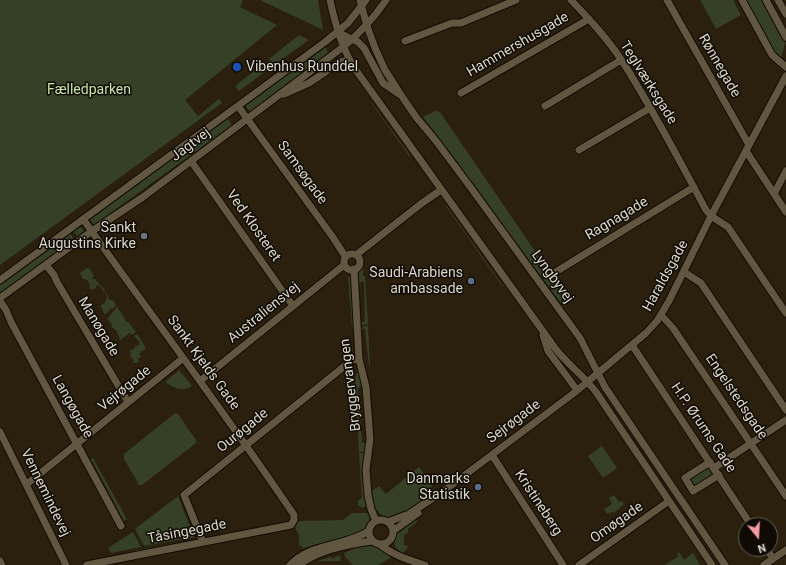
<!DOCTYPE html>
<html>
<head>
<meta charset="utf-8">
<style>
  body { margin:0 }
  #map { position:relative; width:786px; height:565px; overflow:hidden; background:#2a200d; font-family:Roboto,sans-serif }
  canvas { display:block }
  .north { position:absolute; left:738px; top:517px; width:40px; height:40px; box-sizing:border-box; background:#0f0b04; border:1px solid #615c53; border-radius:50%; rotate:162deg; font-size:11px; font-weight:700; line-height:16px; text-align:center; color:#dcd6ca }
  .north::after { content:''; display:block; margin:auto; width:14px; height:18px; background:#f49aa1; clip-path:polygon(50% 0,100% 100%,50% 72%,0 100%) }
</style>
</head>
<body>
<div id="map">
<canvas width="786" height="565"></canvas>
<div class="north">N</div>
</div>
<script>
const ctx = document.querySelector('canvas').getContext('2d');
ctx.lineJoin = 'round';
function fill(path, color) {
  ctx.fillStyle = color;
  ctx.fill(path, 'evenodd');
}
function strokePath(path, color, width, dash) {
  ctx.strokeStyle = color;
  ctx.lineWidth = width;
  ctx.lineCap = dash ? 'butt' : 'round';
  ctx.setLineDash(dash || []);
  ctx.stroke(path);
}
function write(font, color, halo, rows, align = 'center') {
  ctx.font = font + ' Roboto,sans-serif';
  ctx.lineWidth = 3;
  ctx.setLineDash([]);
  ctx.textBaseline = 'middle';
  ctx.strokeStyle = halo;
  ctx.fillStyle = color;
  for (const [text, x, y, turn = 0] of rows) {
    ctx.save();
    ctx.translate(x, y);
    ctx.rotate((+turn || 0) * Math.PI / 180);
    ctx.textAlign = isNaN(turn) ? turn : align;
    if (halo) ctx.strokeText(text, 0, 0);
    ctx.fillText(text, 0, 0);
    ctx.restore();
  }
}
const green = new Path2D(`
  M0,0H243L240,7L277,25L185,100L198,116L219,99L222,103L0,265Z
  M260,0H318L323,30Z
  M700,0H733L741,15L716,29Z
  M746,0H762L785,43L781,59L774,52Z
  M299,35L309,40L274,65L269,59Z
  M326,47L328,53L250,112L245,105Z
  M262,65L266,71L239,91L235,86Z
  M371,102L410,155V157L371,103Z
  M435,111L440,112L567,298L566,306H563L423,117Z
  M227,118L232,125L94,225L90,219Z
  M445,205H446L503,286H502Z
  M80,226L85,232L78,237L73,230Z
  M70,233L74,240L0,294V285L3,282Z
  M364,264L363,276H365L368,324L361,325L360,323L365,321L364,281L358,283C358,275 359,270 364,264Z
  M87,268L90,269L94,276L92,278L93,279H95L105,290L104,292L99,285L96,286V288L92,290L89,288L90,285L87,280L83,279L80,273Z
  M348,277H351L354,321L355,326L352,327Z
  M106,292L109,299L114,301L116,306L112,309L111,308L105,315L100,305L104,304L107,298L105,293Z
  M117,307L124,317L125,321L129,323L136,332L132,335L130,333L120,340C119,335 117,329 111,327L112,324L107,319Z
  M365,326H368L370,366H369L365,328L360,330V328Z
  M137,334L146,348L139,354L141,356L138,359L139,362L133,363L132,362L134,360L130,356L131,353L129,351L134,349L135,347L139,345L140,342L134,336Z
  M179,370L192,386C182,393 172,387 165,382Z
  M357,373H359L363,385L358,388L362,443H367L366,452H359L355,377Z
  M175,413L178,414L196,440V443L142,485H139L124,459V454Z
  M602,446L617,468L603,478L588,456Z
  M359,453H365L366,506L362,508L358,505V501L362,498Z
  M93,458L127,519L124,521L91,459Z
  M708,464L716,475L694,489L687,478Z
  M419,467L432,484L430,494L402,515L388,518C377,515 369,501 373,490L379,486L386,494Z
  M614,495L619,502L622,501L624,504L614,513L613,512L607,514L604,509L612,504L609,498Z
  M178,496L194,537L144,546L135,529Z
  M352,513H366L369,514C373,538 339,540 322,545L317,544L304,548L299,545V536L295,527L298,521L343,520Z
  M416,520L418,521L408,529V533L404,535V545L408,546L407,549L403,554L396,548C390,534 404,524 416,520Z
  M133,532L141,547L111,553L108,548Z
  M175,543L177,544L132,554V551Z
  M369,544L381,548L390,555V558L378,565H353L345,557L344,553L354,549V547Z
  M679,552L684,560L693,553L700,565H664L678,557L677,554Z
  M340,555L341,561H317L331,557L332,559Z`);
const minor = new Path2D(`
  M330,0C335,24 341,45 353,66L555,348C567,364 584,376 596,392L712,565
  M360,0L367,26L375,48L385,70L401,95L416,117L436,141L471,188L580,338L605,387L725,565
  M571,0C589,19 608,39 622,61C653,109 679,160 706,210L711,216L728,227L786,313
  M667,0L749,145
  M742,0L772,55L786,67
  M766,0L786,37
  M778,0L786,14
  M337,32L358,42L364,48L383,83L399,94
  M405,41L452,23H461L516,0
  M461,93L589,19
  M284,94L309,83L340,62L345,61L351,63
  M238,106L332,236L345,256
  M545,106L621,60
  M579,150L650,108
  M746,151L786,212
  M191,161L293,306
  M774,194L786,171
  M83,219C153,318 226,414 294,515V520L291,525L87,565
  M344 262a8 8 0 1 1 16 0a8 8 0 1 1-16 0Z
  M356,255L422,203L441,190
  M46,265L54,275L57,282L128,402
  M354,269L359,359L366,387L370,439L366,470L368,495L371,509L376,521
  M684,272L701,283L786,410
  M554,273L694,187
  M0,280L325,42L348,23L366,0
  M0,298L92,231L143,197L343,47C360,33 374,18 386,0
  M0,301L6,310L11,322L121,526
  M661,315L673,328L786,496
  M543,335L548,351L577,390
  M632,345L751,525
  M200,381L344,265
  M0,432L66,565
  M492,455L563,565
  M710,462L685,478L693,491L719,475
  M714,468L786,420
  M27,484L182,359
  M369 532a12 12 0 1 1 24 0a12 12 0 1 1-24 0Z
  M388,522L409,514L445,490L574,393L646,333L657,321L669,301L711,216L786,76
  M393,531L418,513
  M203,542L184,495L331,377L352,360L359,359
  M379,544C393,555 408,560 425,565
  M767,549L773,559
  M0,561L2,565
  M290,565C311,543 344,547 369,531
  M299,565C318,550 349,544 373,541
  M579,565L669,501
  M764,565L786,550`);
const markers = [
  [237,67,5,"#1a4fb4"],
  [144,236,4,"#6b7280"],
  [471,281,4,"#5c6f8a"],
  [478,487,4,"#5c6f8a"]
];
const streetNames = [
  ["Hammershusgade",518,45,-30],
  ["Rønnegade",719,66,60],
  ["Teglværksgade",648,83,58],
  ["Jagtvej",191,145,-37],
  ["Samsøgade",302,173,54],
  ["Ragnagade",617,219,-31],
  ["Ved Klosteret",253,226,55],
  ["Haraldsgade",666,276,-61],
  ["Lyngbyvej",552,277,54],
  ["Australiensvej",264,313,-39],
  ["Manøgade",98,327,59],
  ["Sankt Kjelds Gade",203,363,54],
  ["Bryggervangen",351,385,-97],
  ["Vejrøgade",125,389,-39],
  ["Engelstedsgade",736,397,56],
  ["Langøgade",72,407,61],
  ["Sejrøgade",514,422,-37],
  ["H.P. Ørums Gade",703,428,56],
  ["Ourøgade",243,431,-39],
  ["Vennemindevej",45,493,64],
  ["Kristineberg",538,503,57],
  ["Omøgade",617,523,-35],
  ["Tåsingegade",187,532,-11]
];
const poiNames = [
  ["Vibenhus Runddel",246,67,"left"],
  ["Sankt",136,228],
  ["Augustins Kirke",136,244],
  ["Saudi-Arabiens",463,273],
  ["ambassade",463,289],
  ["Danmarks",470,479],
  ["Statistik",470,495]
];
const parkNames = [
  ["Fælledparken",89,90]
];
fill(green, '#354026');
strokePath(minor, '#130a00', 9);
strokePath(minor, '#615640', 7);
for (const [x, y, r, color] of markers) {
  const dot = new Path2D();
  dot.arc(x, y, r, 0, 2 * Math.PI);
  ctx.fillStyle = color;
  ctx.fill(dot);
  strokePath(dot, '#0f0b04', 1.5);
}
write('14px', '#dcd6ca', '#0f0b04', streetNames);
write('14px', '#dcd6ca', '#0f0b04', poiNames, 'right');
write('14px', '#c9e6a6', '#0f0b04', parkNames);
</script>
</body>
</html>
